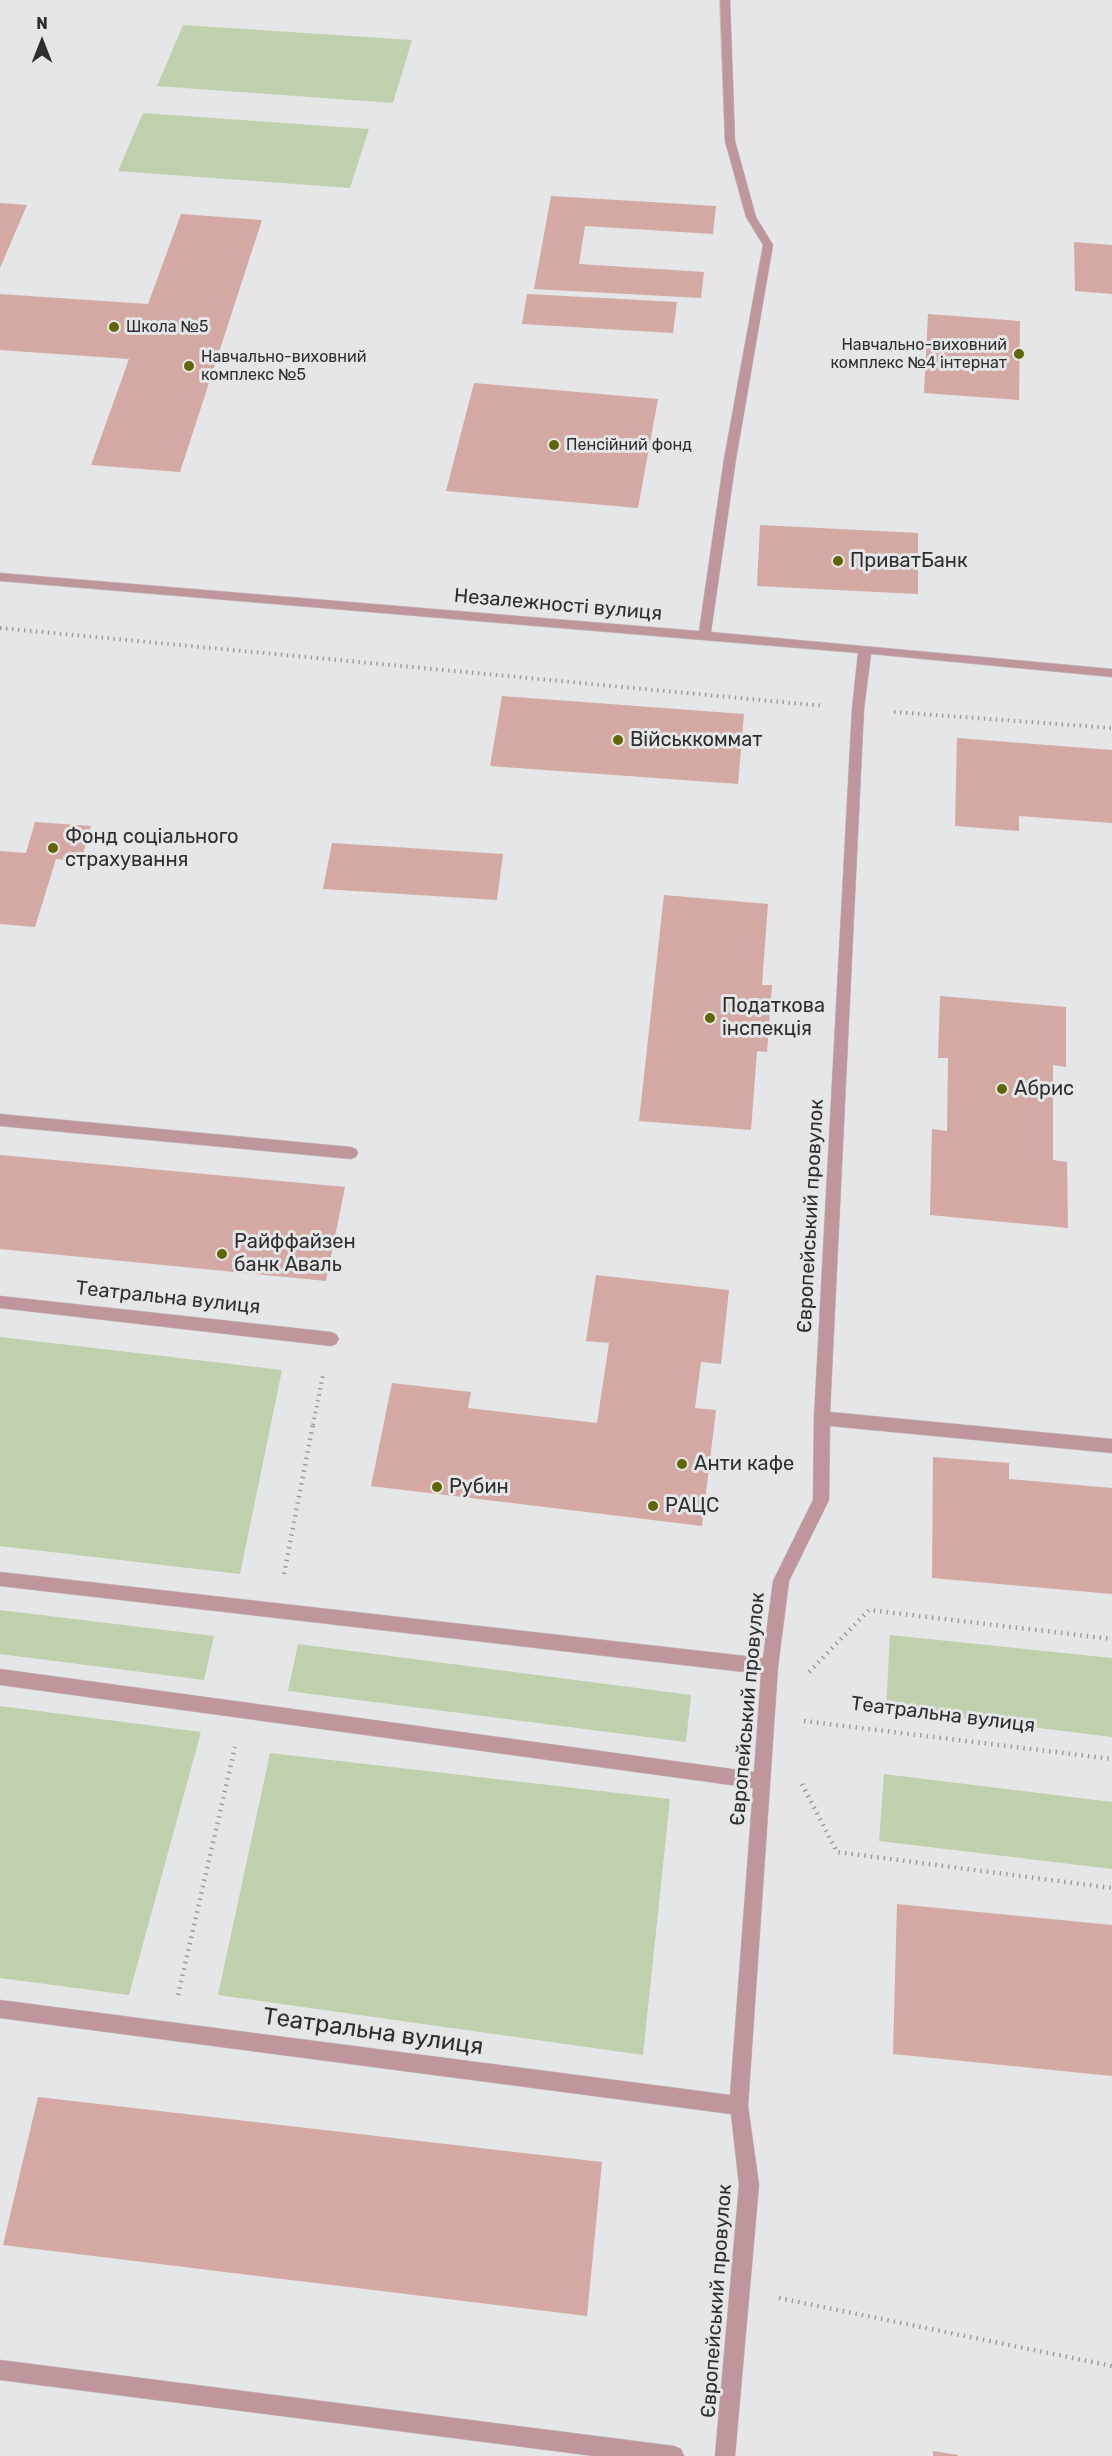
<!DOCTYPE html>
<html>
<head>
<meta charset="utf-8">
<style>
  body { margin:0 }
  #map { position:relative; width:1112px; height:2456px; overflow:hidden; background:#e4e6e7; font-family:Rubik,sans-serif }
  canvas { display:block }
  .north { position:absolute; left:12px; top:12px; width:60px; height:60px; -webkit-text-stroke:4px #e4e6e7; paint-order:stroke; rotate:0deg; font-size:16px; font-weight:700; line-height:24px; text-align:center; color:#2e2e2f }
  .north::after { content:''; display:block; margin:auto; width:21px; height:27px; background:#2e2e2f; clip-path:polygon(50% 0,100% 100%,50% 72%,0 100%) }
</style>
</head>
<body>
<div id="map">
<canvas width="1112" height="2456"></canvas>
<div class="north">N</div>
</div>
<script>
const ctx = document.querySelector('canvas').getContext('2d');
ctx.lineJoin = 'round';
function paint(path, color) {
  ctx.fillStyle = color;
  ctx.fill(path, 'evenodd');
}
function trace(path, color, width, dash) {
  ctx.strokeStyle = color;
  ctx.lineWidth = width;
  ctx.lineCap = dash ? 'butt' : 'round';
  ctx.setLineDash(dash || []);
  ctx.stroke(path);
}
function label(font, color, halo, rows, align = 'center') {
  ctx.font = font + ' Rubik,sans-serif';
  ctx.lineWidth = 6;
  ctx.setLineDash([]);
  ctx.textBaseline = 'middle';
  ctx.strokeStyle = halo;
  ctx.fillStyle = color;
  for (const [text, x, y, turn = 0] of rows) {
    ctx.save();
    ctx.translate(x, y);
    ctx.rotate((+turn || 0) * Math.PI / 180);
    ctx.textAlign = isNaN(turn) ? turn : align;
    if (halo) ctx.strokeText(text, 0, 0);
    ctx.fillText(text, 0, 0);
    ctx.restore();
  }
}
paint(new Path2D(`
  M183,25L412,40L393,103L157,86Z
  M143,113L369,129L350,188L118,171Z
  M0,1337L282,1370L240,1574L0,1546Z
  M0,1610L214,1636L204,1680L0,1654Z
  M890,1635L1112,1658V1737L886,1709Z
  M298,1644L691,1695L686,1742L288,1691Z
  M0,1706L201,1732L129,1995L0,1978Z
  M270,1753L670,1799L643,2055L218,1995Z
  M884,1774L1112,1802V1869L879,1841Z`), '#c0d0ac');
paint(new Path2D(`
  M551,196L716,206L713,234L585,226L579,264L704,272L701,298L534,289Z
  M0,203L27,205L0,268Z
  M181,214L262,220L180,472L91,465L129,359L0,350V294L148,304Z
  M1074,242L1112,245V294L1075,291Z
  M527,294L677,302L673,333L522,324Z
  M928,314L1020,321L1019,400L924,393Z
  M474,383L658,399L638,508L446,491Z
  M760,525L918,533V594L757,586Z
  M502,696L744,714L738,784L490,766Z
  M957,738L1112,750V823L1019,816V831L955,826Z
  M35,822L91,826L81,861L56,859L35,927L0,924V851L26,853Z
  M332,843L503,854L497,900L323,889Z
  M664,895L768,904L762,985H772L767,1052L757,1051L751,1130L639,1121Z
  M940,996L1066,1007V1067L1053,1065V1160L1067,1162L1068,1228L930,1215L932,1129L947,1131L948,1058H938Z
  M0,1155L345,1187L326,1281L0,1249Z
  M596,1275L729,1290L721,1364L701,1362L695,1408L716,1410L702,1526L371,1486L392,1383L471,1392L468,1408L597,1423L609,1343L586,1341Z
  M933,1457L1009,1463V1479L1112,1488V1594L932,1578Z
  M897,1904L1112,1925V2076L893,2054Z
  M38,2097L602,2162L587,2316L3,2245Z
  M933,2451L958,2455V2456H933Z`), '#d4a8a3');
const minor = new Path2D(`
  M720,0H730L735,141L756,217L773,245L736,459L711,632L1112,669V677L871,654L864,709L830,1412L1112,1439V1453L830,1426L829,1500L789,1581L778,1667L748,2106L759,2185L735,2456H715L739,2185L731,2114L0,2018V2000L730,2095L753,1788L0,1685V1669L754,1772L761,1674L0,1586V1572L763,1658L773,1581L813,1500L814,1418L852,709L858,653L0,581V573L699,631L724,459L763,245L746,217L725,141Z
  M0,1114L351,1147L356,1149L358,1153L356,1157L351,1159L0,1126Z
  M0,1296L331,1332L336,1334L339,1339L336,1344L331,1346L0,1308Z
  M0,2360L674,2446L681,2449L684,2456H594L0,2380Z`);
trace(minor, '#c0c1c2', 1);
trace(new Path2D(`
  M0,628L824,706
  M894,712L1112,728
  M313,1425L323,1375`), '#9c9d9e', 4, [1.5, 4.5]);
trace(new Path2D(`
  M284,1574L313,1424
  M809,1672L869,1610L1112,1639
  M804,1721L1112,1759
  M802,1784L837,1852L1112,1888
  M178,1995L235,1747
  M779,2298L1112,2366`), '#9c9d9e', 4.5, [1.5, 5]);
paint(minor, '#c0969d');
for (const [x, y, r, color] of [
  [114,327,6,"#606605"],
  [1019,354,6,"#606605"],
  [189,366,6,"#606605"],
  [554,445,6,"#606605"],
  [838,561,6,"#606605"],
  [618,740,6,"#606605"],
  [53,848,6,"#606605"],
  [710,1018,6,"#606605"],
  [1002,1089,6,"#606605"],
  [222,1254,6,"#606605"],
  [682,1464,6,"#606605"],
  [437,1487,6,"#606605"],
  [653,1506,6,"#606605"]
]) {
  const dot = new Path2D();
  dot.arc(x, y, r, 0, 2 * Math.PI);
  ctx.fillStyle = color;
  ctx.fill(dot);
  trace(dot, '#e4e6e7', 2);
}
label('16px', '#2e2e2f', '#e4e6e7', [
  ["Школа №5",126,327],
  ["Навчально-виховний",1007,345,"right"],
  ["комплекс №4 інтернат",1007,363,"right"],
  ["Навчально-виховний",201,357],
  ["комплекс №5",201,375],
  ["Пенсійний фонд",566,445]
], 'left');
label('20px', '#2e2e2f', '#e4e6e7', [
  ["ПриватБанк",850,561],
  ["Військкоммат",630,740],
  ["Фонд соціального",65,837],
  ["страхування",65,860],
  ["Податкова",722,1006],
  ["інспекція",722,1029],
  ["Абрис",1014,1089],
  ["Райффайзен",234,1242],
  ["банк Аваль",234,1265],
  ["Анти кафе",694,1464],
  ["Рубин",449,1487],
  ["РАЦС",665,1506]
], 'left');
label('20px', '#2e2e2f', '#e4e6e7', [
  ["Незалежності вулиця",558,605,5],
  ["Європейський провулок",811,1216,-87],
  ["Театральна вулиця",168,1298,6],
  ["Європейський провулок",748,1709,-85],
  ["Театральна вулиця",943,1715,7],
  ["Європейський провулок",717,2301,-86]
]);
label('24px', '#2e2e2f', '#e4e6e7', [
  ["Театральна вулиця",373,2032,8]
]);
</script>
</body>
</html>
